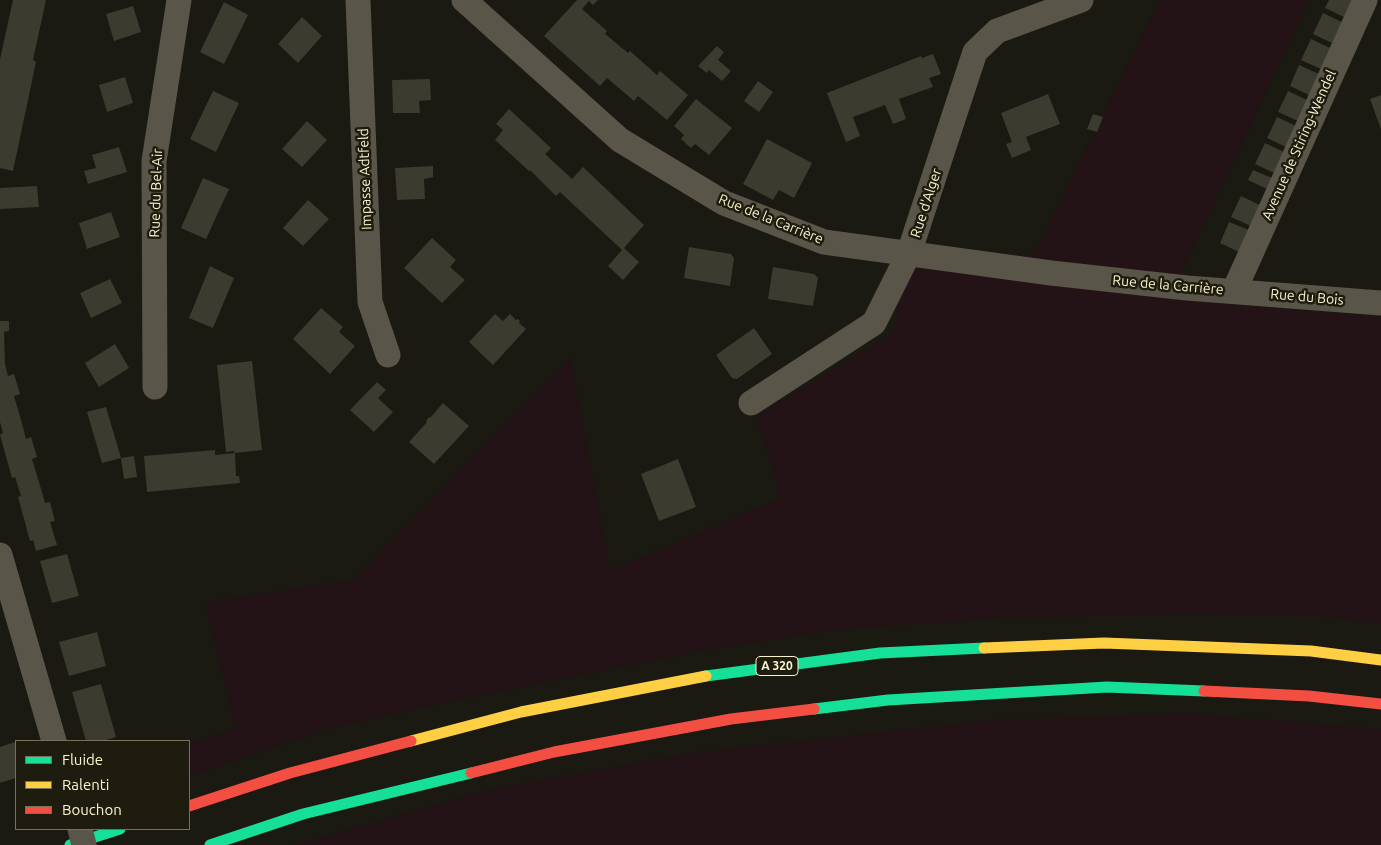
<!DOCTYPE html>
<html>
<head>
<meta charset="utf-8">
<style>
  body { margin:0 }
  #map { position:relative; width:1381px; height:845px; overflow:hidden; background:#1a1912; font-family:Ubuntu,sans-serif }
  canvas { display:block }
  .legend { position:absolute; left:15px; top:740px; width:175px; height:90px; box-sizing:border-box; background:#1d1c0e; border:1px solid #75725b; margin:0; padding:6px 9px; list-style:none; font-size:15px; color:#faf4cf }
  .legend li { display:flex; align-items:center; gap:10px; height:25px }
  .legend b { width:25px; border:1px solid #75725b }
</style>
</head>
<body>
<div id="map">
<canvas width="1381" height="845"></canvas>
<ul class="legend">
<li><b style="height:6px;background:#16e098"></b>Fluide</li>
<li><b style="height:6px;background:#ffcf43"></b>Ralenti</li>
<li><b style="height:6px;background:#f24e42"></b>Bouchon</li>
</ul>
</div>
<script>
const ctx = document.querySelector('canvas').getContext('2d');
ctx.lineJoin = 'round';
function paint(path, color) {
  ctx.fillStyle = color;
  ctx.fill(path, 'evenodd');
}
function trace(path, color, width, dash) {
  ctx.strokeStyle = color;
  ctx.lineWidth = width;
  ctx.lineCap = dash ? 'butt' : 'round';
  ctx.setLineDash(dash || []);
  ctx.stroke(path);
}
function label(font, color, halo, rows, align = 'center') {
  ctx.font = font + ' Ubuntu,sans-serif';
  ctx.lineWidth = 5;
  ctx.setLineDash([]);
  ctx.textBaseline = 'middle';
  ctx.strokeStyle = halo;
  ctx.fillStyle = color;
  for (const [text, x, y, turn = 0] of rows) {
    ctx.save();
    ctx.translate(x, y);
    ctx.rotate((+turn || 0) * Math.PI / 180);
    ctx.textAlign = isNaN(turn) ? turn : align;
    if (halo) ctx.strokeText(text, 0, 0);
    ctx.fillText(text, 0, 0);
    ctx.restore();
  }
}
paint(new Path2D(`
  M1160,0H1309L1169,298L1381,318V624L1313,615L1173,614L999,618L842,629L703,650L451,701L326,729L189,776V743L236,729L205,602L354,580L570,357L610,571L781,498L757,416L892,334L907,272L1034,254Z
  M1190,714L1360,727L1381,730V845H295L491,789L692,753L995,720Z`), '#241316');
paint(new Path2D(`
  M13,0H46L33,60L36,62L13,171L0,168V59Z
  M577,0H598L593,5L589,1L582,9L607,31L605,34L628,53L630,51L657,75L660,71L688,95L667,120L638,96L634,101L607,78L600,86L544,36Z
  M1329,0H1352L1344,17L1325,8Z
  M224,2L248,15L224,64L200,52Z
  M133,6L141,32L114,41L106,14Z
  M1323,13L1342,22L1332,43L1313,34Z
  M302,17L322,36L298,63L278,44Z
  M1311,39L1330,48L1321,69L1301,60Z
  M717,46L724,52L718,60L731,71L722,81L709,70L707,73L698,66Z
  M933,54L941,74L929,78L933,87L899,99L906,119L893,124L885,105L853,117L860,136L846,142L827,93L921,56L922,58Z
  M1299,65L1319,74L1309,95L1290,86Z
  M125,77L133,103L107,112L99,85Z
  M430,79L431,100L419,101L420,113H393L392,80Z
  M758,81L773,92L759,112L744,101Z
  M213,91L239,103L216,152L190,139Z
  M1288,91L1307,100L1298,121L1278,112Z
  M1048,94L1060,124L1026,137L1031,150L1012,158L1006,144L1012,142L1001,113Z
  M1381,95V129L1370,99Z
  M696,99L732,128L709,155L695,144L691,148L681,139L684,135L674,126Z
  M509,109L551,148L545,154L572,179L583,167L644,225L624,248L639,262L623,280L608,266L622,250L560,192L556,196L530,170L529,171L495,140L503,130L496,124Z
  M1093,114L1103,117L1097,132L1087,129Z
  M1277,117L1296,126L1286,147L1267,138Z
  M307,121L327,140L302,167L282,149Z
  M767,139L812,163L794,198L779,190L773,200L743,184Z
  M1265,143L1284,152L1274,173L1255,164Z
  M119,147L127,172L88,184L84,171L96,168L92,155Z
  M433,166V177L424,179L425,199L397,200L395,168Z
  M1253,170L1272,178L1267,189L1248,180Z
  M203,178L229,189L206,239L181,228Z
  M37,186L39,207L0,209V188Z
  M1241,196L1260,205L1251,226L1231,217Z
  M308,200L329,219L303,246L283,228Z
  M111,212L120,237L87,249L79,223Z
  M1229,222L1249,230L1239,252L1220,243Z
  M432,238L456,260L450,267L465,280L442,303L404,268Z
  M689,247L731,254L734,258L730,286L684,278Z
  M210,266L234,278L213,328L189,318Z
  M773,267L814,274L818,278L813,306L768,299Z
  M110,279L122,303L91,318L80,293Z
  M321,308L343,327L339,332L355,346L330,374L293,339Z
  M495,314L503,321L510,314L516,320L518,319L520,321L519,323L526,329L493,365L469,342Z
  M0,321H9V331L4,332L5,364L8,376L14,374L20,394L14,396L23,427L26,439L31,437L37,457L32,459L39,482L45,503L50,502L55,521L50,522L57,545L36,551L33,540L30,541L18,497L21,496L15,477L12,478L0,435L3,433L0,422Z
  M754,328L772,354L737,379L732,378L716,355Z
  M115,344L129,368L99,387L85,363Z
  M252,361L262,450L235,453L234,451L226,452L217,365Z
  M377,382L386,390L378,398L393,412L374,432L350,410Z
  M443,403L469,426L434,464L409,442L427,422L426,421L429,417L430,418Z
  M106,407L121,458L102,463L87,412Z
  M215,450V455L235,453L236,476H239L240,483L147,492L144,456Z
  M134,456L137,477L124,479L121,458Z
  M678,459L696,507L659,521L641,474Z
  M67,554L79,596L52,603L40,561Z
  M97,632L106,666L69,676L59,642Z
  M101,684L116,737L103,741H86L72,692Z
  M15,742L16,778L0,783V747Z`), '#3c3b2f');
trace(new Path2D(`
  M358,0L370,302L388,355
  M464,0L620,140L724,203L824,242L1051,273L1187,288L1381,303
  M1234,291L1365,0
  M155,387L154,161L179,0
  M751,403L874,323L909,253L975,52L997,31L1081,0
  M0,555L54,741`), '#595548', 25);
trace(new Path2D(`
  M706,676L880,653L984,648
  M814,709L888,700L1107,687L1204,691
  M70,845L120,829
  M210,845L303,814L471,773`), '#16e098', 11);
trace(new Path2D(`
  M984,648L1104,643L1311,651L1381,660
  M411,741L521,712L706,676`), '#ffcf43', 11);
trace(new Path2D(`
  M1204,691L1309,696L1381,704
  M471,773L554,752L731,719L814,709
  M189,806L290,773L411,741`), '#f24e42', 11);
trace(new Path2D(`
  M80,829L84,845`), '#595548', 25);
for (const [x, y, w] of [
  [777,666,42]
]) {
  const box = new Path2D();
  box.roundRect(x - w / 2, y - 9.5, w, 19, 4);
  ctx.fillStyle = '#1d1c0e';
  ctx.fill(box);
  trace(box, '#faf4cf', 1);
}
label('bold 12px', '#faf4cf', null, [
  ["A 320",777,666]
]);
label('14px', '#faf4cf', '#1d1c0e', [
  ["Avenue de Stiring-Wendel",1299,145,-66],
  ["Impasse Adtfeld",365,179,-92],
  ["Rue du Bel-Air",156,193,-88],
  ["Rue d'Alger",926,203,-72],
  ["Rue de la Carrière",771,219,22],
  ["Rue de la Carrière",1168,285,5],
  ["Rue du Bois",1307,297,5]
]);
</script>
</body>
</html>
